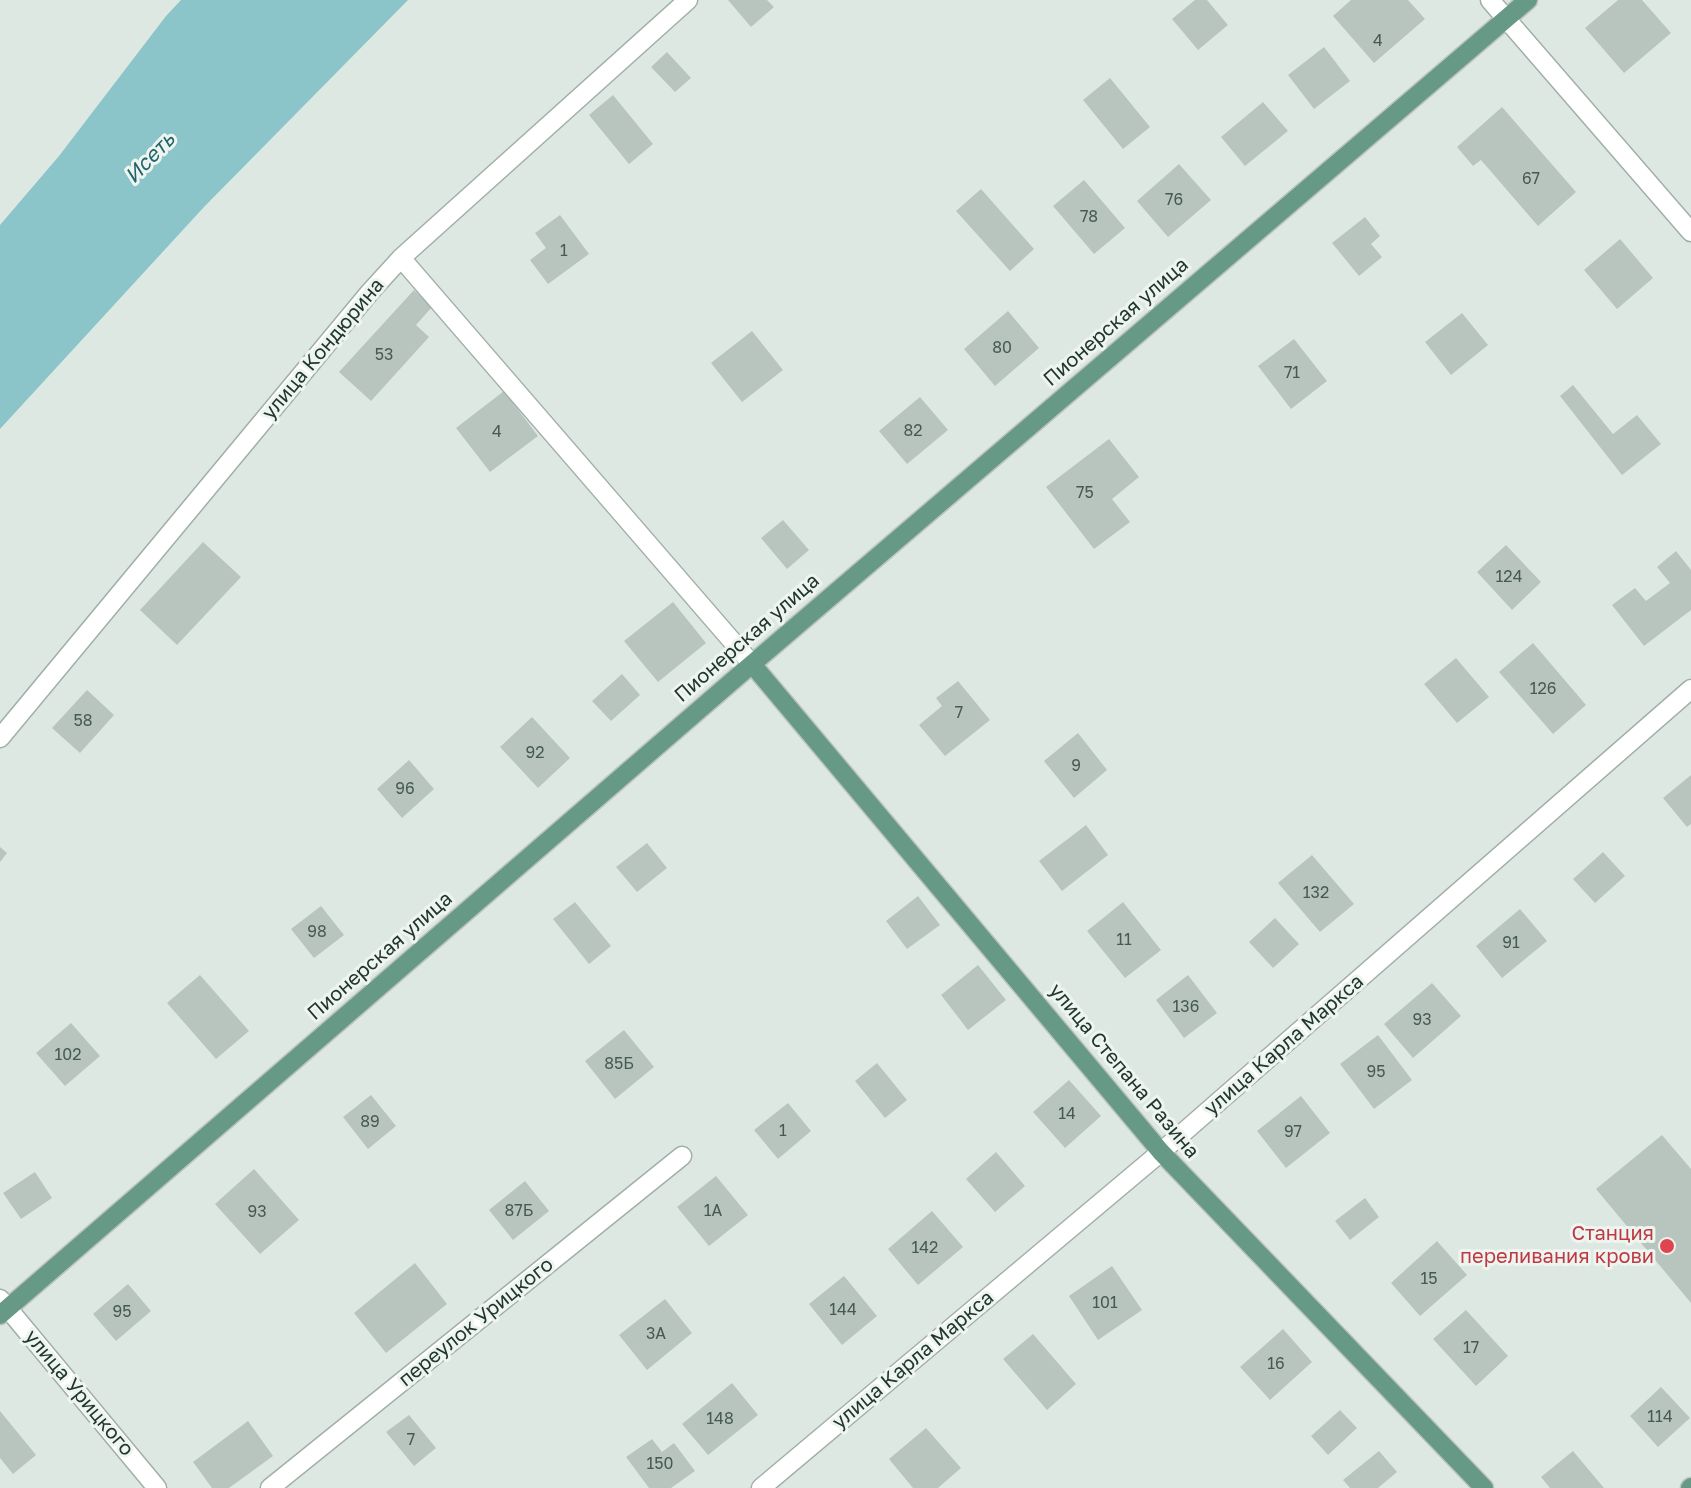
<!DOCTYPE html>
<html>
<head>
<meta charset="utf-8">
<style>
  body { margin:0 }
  canvas { display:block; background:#dee8e3 }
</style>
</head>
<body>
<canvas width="1691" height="1488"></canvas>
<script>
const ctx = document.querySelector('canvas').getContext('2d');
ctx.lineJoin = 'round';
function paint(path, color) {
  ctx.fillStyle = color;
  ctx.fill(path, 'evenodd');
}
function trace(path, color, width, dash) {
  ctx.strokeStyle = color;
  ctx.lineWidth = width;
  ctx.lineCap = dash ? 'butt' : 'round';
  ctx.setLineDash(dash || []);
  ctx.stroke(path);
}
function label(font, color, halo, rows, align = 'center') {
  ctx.font = font + ' "Golos Text",sans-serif';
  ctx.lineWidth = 6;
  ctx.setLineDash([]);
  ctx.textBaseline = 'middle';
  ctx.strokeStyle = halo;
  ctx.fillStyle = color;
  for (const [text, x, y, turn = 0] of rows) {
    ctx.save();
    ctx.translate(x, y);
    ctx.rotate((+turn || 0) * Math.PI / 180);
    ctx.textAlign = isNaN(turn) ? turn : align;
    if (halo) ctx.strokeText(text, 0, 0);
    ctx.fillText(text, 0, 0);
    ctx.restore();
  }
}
paint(new Path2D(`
  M181,0H408L204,207L0,429V225L59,156L166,16Z`), '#8bc5c9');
paint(new Path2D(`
  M728,0H767L774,7L751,27Z
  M1195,0H1207L1228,25L1198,50L1172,19Z
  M1351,0H1408L1425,19L1374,63L1333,16Z
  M1618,0H1642L1671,33L1624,73L1585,28Z
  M1324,47L1350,81L1314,109L1288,75Z
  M667,52L691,78L675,92L651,67Z
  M1110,78L1150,127L1123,149L1083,100Z
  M613,95L653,144L629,164L589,115Z
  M1263,102L1288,131L1245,166L1221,137Z
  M1502,107L1576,192L1538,226L1481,160L1473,166L1457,147Z
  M1179,164L1211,200L1168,237L1137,201Z
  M1084,180L1125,228L1094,254L1053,206Z
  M981,189L1034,249L1010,271L956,211Z
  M560,215L589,254L548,284L530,260L546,248L535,233Z
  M1365,217L1380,236L1371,244L1382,257L1359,276L1332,243Z
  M1620,239L1653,278L1617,309L1584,270Z
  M414,290L432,307L416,325L429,337L371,401L339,372Z
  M1008,311L1039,348L995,386L964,349Z
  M1462,313L1488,345L1451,375L1425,342Z
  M752,331L783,370L742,402L711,363Z
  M1294,339L1327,381L1291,409L1258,366Z
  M1573,385L1613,434L1637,415L1661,444L1622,475L1560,396Z
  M504,391L538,436L490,472L456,428Z
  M920,397L948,430L907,464L879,431Z
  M1109,439L1139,477L1112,499L1130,522L1094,549L1046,487Z
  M783,520L809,550L787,569L761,538Z
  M203,542L241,577L177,645L140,610Z
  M1506,545L1541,582L1512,610L1477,572Z
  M1676,551L1691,570V610L1644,646L1612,605L1635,588L1646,601L1670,583L1657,567Z
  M673,602L706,643L658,682L624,641Z
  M1533,643L1586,705L1553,734L1499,672Z
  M1456,658L1489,697L1457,723L1424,684Z
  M622,674L640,695L611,721L592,701Z
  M958,681L990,720L945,756L919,725L942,706L936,698Z
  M87,690L114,715L80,753L52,728Z
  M532,717L570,758L538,788L500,747Z
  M1078,733L1107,770L1074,798L1044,761Z
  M409,760L434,789L402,818L377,789Z
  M1691,775V824L1687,827L1663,798Z
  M1086,825L1108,855L1062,891L1039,861Z
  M647,843L667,868L637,892L616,867Z
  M0,847L7,853L0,862Z
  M1603,852L1625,876L1595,903L1573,879Z
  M1312,855L1354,904L1320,932L1278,883Z
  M918,896L940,925L907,949L886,921Z
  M575,902L611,946L589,964L553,919Z
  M1123,902L1161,950L1125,978L1087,931Z
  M321,906L344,935L314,958L291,929Z
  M1520,909L1547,941L1502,978L1476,946Z
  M1275,918L1299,944L1273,968L1249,942Z
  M978,965L1006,1000L968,1030L941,995Z
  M200,975L249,1031L216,1059L167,1003Z
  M1188,975L1217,1013L1184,1038L1156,1000Z
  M1432,983L1461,1016L1413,1058L1384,1024Z
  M71,1023L100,1056L65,1086L36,1053Z
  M624,1030L654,1067L615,1099L585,1061Z
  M1378,1035L1412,1080L1374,1109L1340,1064Z
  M877,1063L907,1100L885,1118L855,1081Z
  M1069,1080L1101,1116L1065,1148L1033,1112Z
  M371,1095L396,1126L368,1149L343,1117Z
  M1301,1096L1330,1133L1286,1168L1257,1131Z
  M788,1103L811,1131L778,1159L754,1130Z
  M1662,1135L1691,1169V1303L1596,1189Z
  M996,1152L1025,1186L995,1212L966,1179Z
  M254,1169L299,1220L260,1254L215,1204Z
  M35,1172L52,1198L21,1219L3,1193Z
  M716,1176L748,1215L709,1246L677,1207Z
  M525,1181L549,1211L513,1240L489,1210Z
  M1365,1198L1379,1217L1350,1240L1335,1221Z
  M932,1211L963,1247L918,1285L888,1249Z
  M1437,1241L1467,1275L1420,1316L1391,1283Z
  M415,1263L447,1304L386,1353L354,1313Z
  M1112,1266L1142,1310L1098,1340L1069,1296Z
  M844,1276L877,1316L842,1345L809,1304Z
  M128,1284L151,1311L116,1341L93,1314Z
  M665,1299L692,1333L647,1370L619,1335Z
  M1466,1310L1508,1356L1476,1386L1433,1339Z
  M1283,1329L1312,1362L1270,1400L1240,1367Z
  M1033,1334L1076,1384L1047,1410L1003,1359Z
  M732,1383L758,1415L708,1455L682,1424Z
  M1661,1387L1690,1418L1658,1447L1630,1416Z
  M1340,1410L1357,1428L1328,1455L1311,1436Z
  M0,1411L36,1455L13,1474L0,1458Z
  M409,1415L436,1448L414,1466L386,1432Z
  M248,1421L273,1456L229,1488H212L193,1462Z
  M926,1428L961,1468L938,1488H913L889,1459Z
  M652,1439L662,1452L674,1443L695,1471L671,1488H649L626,1457Z
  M1379,1451L1397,1472L1378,1488H1350L1343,1480Z
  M1573,1451L1604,1488H1550L1541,1477Z`), '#b7c5be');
const minor = new Path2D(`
  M1490,0L1691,232
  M401,258L752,664
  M0,738L370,292L401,258L688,0
  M0,1299L157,1488
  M270,1488L682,1156
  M761,1488L1161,1152L1691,689`);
const major = new Path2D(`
  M752,664L1161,1152L1484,1488
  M0,1315L752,664L1528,0
  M1690,1488L1691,1487`);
trace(minor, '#a2afa9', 21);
trace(major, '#bcc3c0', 21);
trace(minor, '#fff', 18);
trace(major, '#679987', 18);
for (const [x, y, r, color] of [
  [1667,1246,8,"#e0444e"]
]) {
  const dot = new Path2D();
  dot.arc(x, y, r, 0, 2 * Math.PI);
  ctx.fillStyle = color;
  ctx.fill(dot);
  trace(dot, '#eef5f1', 2);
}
label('16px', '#465a52', null, [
  ["4",1378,41],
  ["67",1531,179],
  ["76",1174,200],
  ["78",1089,217],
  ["1",564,251],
  ["80",1002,348],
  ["53",384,355],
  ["71",1292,373],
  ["82",913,431],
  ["4",497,432],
  ["75",1085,493],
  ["124",1509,577],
  ["126",1543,689],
  ["7",959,713],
  ["58",83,721],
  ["92",535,753],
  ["9",1076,766],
  ["96",405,789],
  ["132",1316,893],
  ["98",317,932],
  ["11",1124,940],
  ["91",1511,943],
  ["136",1186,1007],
  ["93",1422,1020],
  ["102",68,1055],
  ["85Б",619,1064],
  ["95",1376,1072],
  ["14",1067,1114],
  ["89",370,1122],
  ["1",783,1131],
  ["97",1293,1132],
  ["87Б",519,1211],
  ["1А",713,1211],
  ["93",257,1212],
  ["142",925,1248],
  ["15",1429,1279],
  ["101",1105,1303],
  ["144",843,1310],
  ["95",122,1312],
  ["3А",656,1334],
  ["17",1471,1348],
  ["16",1276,1364],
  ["114",1660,1417],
  ["148",720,1419],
  ["7",411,1440],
  ["150",660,1464]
]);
label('20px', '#21362e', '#eef5f1', [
  ["Пионерская улица",1116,322,-41],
  ["улица Кондюрина",323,349,-50],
  ["Пионерская улица",747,638,-41],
  ["Пионерская улица",380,956,-41],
  ["улица Карла Маркса",1284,1045,-41],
  ["улица Степана Разина",1124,1071,50],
  ["переулок Урицкого",476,1322,-39],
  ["улица Карла Маркса",913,1360,-40],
  ["улица Урицкого",79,1393,50]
]);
label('20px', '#be3a42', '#eef5f1', [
  ["Станция",1654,1234],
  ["переливания крови",1654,1257]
], 'right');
label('italic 21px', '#22666b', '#eef5f1', [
  ["Исеть",150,158,-46]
]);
</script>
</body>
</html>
